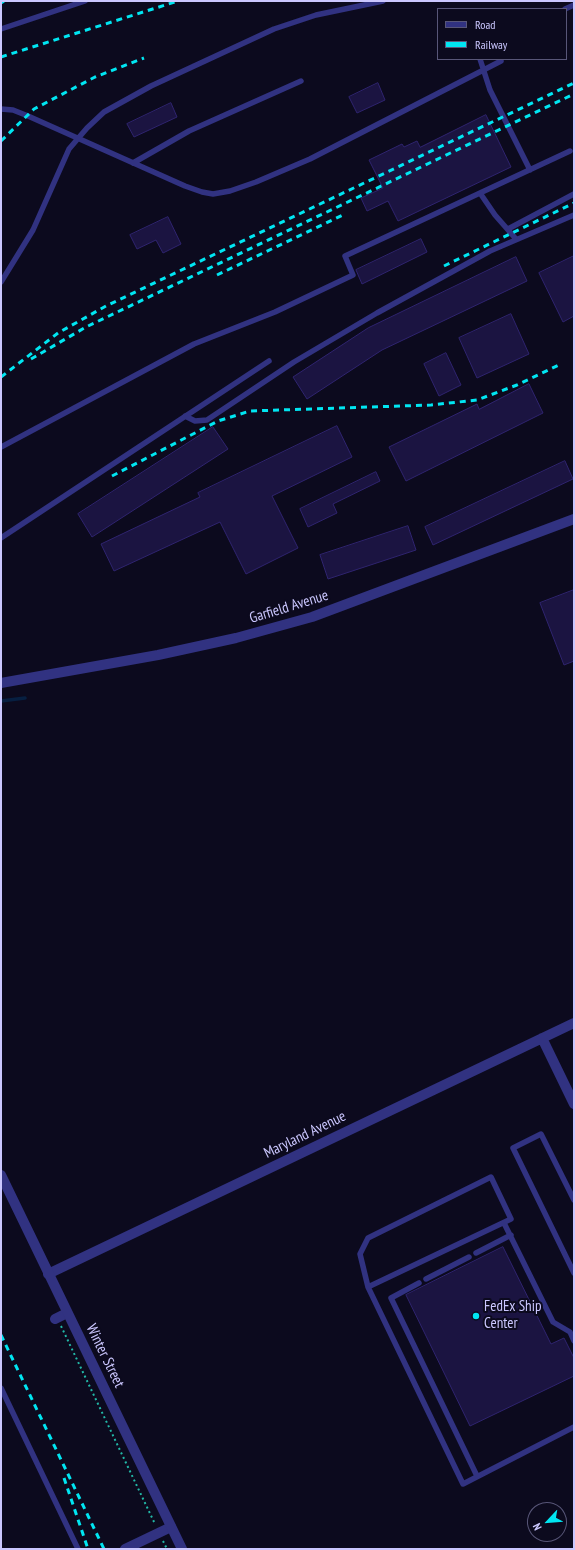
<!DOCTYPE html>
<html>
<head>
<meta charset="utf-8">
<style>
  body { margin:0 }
  #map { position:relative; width:575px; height:1550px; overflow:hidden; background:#0c0a1e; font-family:"PT Sans Narrow",sans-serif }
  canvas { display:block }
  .frame { position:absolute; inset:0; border:2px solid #cbc7ff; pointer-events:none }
  .legend { position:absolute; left:437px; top:8px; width:130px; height:52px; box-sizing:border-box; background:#0c0a1e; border:1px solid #585678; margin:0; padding:5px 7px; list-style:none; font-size:12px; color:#cbc7ff }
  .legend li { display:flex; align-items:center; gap:8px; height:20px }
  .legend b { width:20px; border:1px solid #585678 }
  .north { position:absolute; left:527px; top:1502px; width:40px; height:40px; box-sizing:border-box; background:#0c0a1e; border:1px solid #585678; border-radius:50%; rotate:244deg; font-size:11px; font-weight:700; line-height:16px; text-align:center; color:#cbc7ff }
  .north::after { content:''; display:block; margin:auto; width:14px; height:18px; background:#00e6f2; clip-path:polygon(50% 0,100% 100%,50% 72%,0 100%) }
</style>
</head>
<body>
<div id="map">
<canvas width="575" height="1550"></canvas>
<div class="frame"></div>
<ul class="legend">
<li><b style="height:5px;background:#313281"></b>Road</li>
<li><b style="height:5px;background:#00e6f2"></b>Railway</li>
</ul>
<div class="north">N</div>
</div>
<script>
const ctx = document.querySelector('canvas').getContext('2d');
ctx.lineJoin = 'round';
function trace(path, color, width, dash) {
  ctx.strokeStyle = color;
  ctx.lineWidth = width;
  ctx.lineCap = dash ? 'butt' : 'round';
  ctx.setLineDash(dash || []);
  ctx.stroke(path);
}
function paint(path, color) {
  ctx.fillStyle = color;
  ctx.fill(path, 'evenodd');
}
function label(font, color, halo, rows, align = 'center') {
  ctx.font = font + ' "PT Sans Narrow",sans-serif';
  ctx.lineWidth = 4;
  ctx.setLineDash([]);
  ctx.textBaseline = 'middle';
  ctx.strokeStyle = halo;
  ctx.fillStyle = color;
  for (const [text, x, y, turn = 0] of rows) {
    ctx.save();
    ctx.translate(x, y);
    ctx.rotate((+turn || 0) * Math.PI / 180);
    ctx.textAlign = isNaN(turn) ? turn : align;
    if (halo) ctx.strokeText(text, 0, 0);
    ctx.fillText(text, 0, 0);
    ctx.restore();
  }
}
trace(new Path2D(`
  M1,701L25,698`), '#071f41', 3.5);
const building = new Path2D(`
  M378,83L385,100L357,113L349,97Z
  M171,103L177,117L134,137L127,124Z
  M486,115L511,167L398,221L388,201L367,211L361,198L383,188L369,160L402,144L404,147L417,141L420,147Z
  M168,217L181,244L163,253L156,240L137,249L130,235Z
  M421,239L427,252L362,284L356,270Z
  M574,256V316L563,322L539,273Z
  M516,257L527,281L382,350L307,399L293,377L368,328Z
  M511,314L529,354L477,378L459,338Z
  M446,353L461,385L439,396L424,364Z
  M529,384L543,413L406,481L389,447L477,404L479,409Z
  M337,426L352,457L272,496L298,548L246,574L220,522L114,571L101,544L200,497L198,493Z
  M213,427L228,449L92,537L78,514Z
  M565,461L573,479L433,545L425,527Z
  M376,472L380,481L333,504L337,513L308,527L300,509Z
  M408,526L416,550L328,579L320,555Z
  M574,590V661L564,665L540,603Z
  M503,1247L551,1344L564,1338L574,1358V1376L470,1426L406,1295Z`);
paint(building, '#1b1441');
trace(building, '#2f246f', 1);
trace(new Path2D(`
  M61,1326L155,1524
  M163,1541L167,1549`), '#22b8a7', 2, [2, 3]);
trace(new Path2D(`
  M565,9L574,5
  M1,29L85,1
  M480,59L490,90L530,170
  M1,109L13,110L28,116L185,186L202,192L213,194L230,191L256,182L310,159L501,61
  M133,163L189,131L301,81
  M480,193L495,215L516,239
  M508,229L574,194
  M1,282L33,230L69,149L87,128L104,112L151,86L274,29L316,15L383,1
  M185,416L195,421L207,420L294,362L377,313L490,251L574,215
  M1,447L194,344L275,312L353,275L345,256L570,151
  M1,538L269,361
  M574,1200L541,1134L513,1148L574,1273
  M504,1223L553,1322L570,1332L574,1341
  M476,1253L511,1235
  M426,1279L469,1257
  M419,1283L391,1298L477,1476
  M368,1287L360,1254L368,1238L491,1177L511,1219L368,1287L463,1484L574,1427
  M1,1388L78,1549`), '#313281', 5.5);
trace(new Path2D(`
  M1,683L158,655L236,638L312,617L574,519
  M542,1038L574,1104
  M48,1274L574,1023
  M55,1319L67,1313
  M125,1549L171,1527`), '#313281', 10);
trace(new Path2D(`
  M1,1175L182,1549`), '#313281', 10);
trace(new Path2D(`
  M1,3L4,1
  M1,57L178,1
  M1,141L34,109L95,77L144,58
  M444,266L574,203
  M217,275L345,214
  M31,359L86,327L574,94
  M1,377L58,333L106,306L574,83
  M112,476L218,421L250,411L431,405L477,400L517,385L561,364
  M1,1335L104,1549
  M64,1478L88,1549`), '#00e6f2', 3, [6, 5]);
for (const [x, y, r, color] of [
  [476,1316,4,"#00e6f2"]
]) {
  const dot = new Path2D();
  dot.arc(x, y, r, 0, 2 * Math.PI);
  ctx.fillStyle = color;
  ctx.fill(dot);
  trace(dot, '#0c0a1e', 1.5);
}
label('15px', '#cbc7ff', '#0c0a1e', [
  ["Garfield Avenue",289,607,-17],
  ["Maryland Avenue",305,1135,-26],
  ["Winter Street",105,1356,64]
]);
label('15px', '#cbc7ff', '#0c0a1e', [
  ["FedEx Ship",484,1307],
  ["Center",484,1324]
], 'left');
</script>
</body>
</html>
